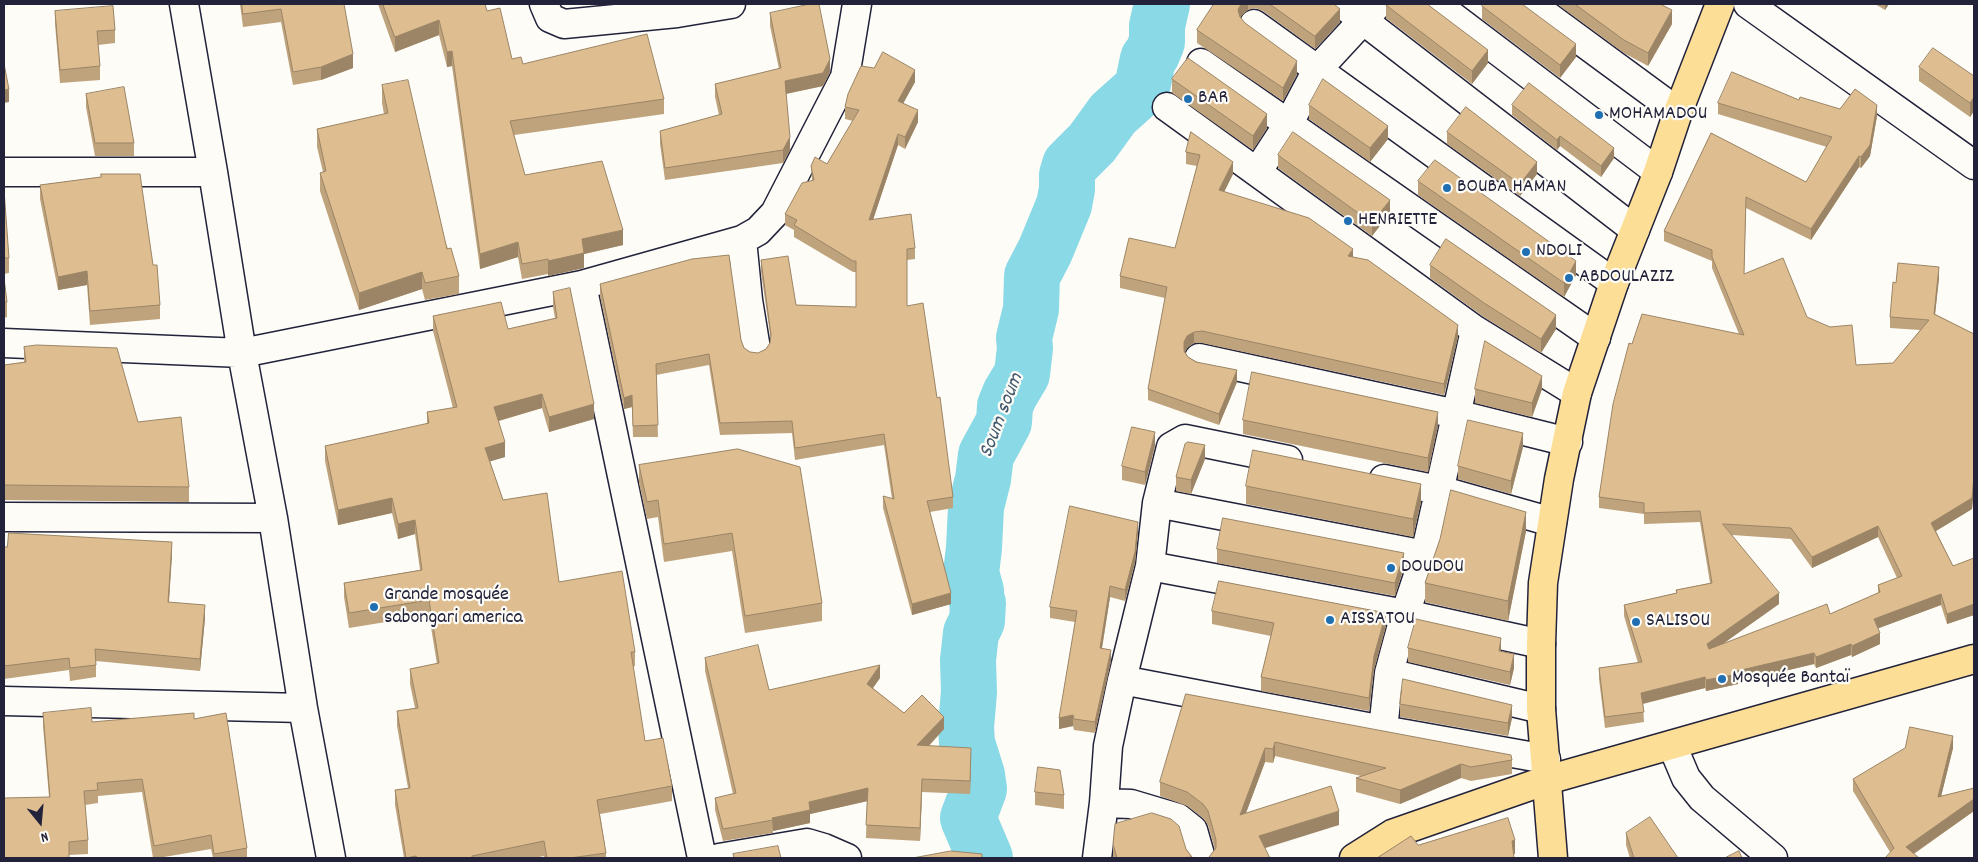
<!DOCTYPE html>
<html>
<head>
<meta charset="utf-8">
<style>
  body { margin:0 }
  #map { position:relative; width:1978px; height:862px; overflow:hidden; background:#fdfcf7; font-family:Dekko,sans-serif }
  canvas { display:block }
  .frame { position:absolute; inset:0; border:5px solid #22223b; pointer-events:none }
  .north { position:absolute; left:15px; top:797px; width:50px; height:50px; -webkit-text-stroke:4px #fdfcf7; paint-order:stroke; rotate:163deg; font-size:14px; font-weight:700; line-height:20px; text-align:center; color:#22223b }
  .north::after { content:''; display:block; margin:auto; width:18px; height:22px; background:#22223b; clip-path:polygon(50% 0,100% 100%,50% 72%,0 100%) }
</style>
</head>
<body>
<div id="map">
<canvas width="1978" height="862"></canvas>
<div class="frame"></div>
<div class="north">N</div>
</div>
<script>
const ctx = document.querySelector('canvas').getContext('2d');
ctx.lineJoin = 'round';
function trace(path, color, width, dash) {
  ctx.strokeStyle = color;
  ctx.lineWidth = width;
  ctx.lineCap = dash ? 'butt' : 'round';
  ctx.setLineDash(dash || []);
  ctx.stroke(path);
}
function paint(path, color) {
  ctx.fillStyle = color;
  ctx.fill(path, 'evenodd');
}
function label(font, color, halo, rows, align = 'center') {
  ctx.font = font + ' Dekko,sans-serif';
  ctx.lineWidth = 4.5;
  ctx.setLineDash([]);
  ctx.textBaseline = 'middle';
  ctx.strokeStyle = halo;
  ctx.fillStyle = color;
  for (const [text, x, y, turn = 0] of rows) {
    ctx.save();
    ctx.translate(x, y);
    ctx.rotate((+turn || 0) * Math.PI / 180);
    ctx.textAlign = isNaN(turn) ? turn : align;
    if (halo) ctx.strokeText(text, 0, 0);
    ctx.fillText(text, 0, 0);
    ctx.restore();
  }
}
trace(new Path2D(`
  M985,858L968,818L979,789L977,775L967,743L966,727L969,692L968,660L971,633L977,621L978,603L975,595L976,591L971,573L974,548L976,507L983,479L986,455L1004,422L1005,406L1010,394L1022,374L1025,348L1024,338L1031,309L1032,276L1045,251L1064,205L1067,189V175L1070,165L1092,143L1113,114L1142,88L1148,59L1152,54L1157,42V26L1162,4`), '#89d9e6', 56);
const minor = new Path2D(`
  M184,4L213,172L242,353L273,518L303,708L331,858
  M544,4L550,18L564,24L677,13L731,4
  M1342,4L1635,230
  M1436,4L1658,172
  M1531,4L1678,112
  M1748,4L1974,165
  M1254,24L1614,283
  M1201,63L1596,338
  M1167,107L1475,330L1577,393
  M4,172H213
  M1257,172L1289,123L1317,70L1378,4
  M582,285L702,858
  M4,343L242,353L582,285L742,240
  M756,349L748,300L742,240L758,231L775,213L845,77L857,4
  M1199,358L1456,414L1568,442
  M1384,479L1439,490L1552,522
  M1157,503L1425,555
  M4,517L273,518
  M1150,566L1405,614L1541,644
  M1389,673L1541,709
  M1122,680L1383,730L1546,759
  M4,701L303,708
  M1383,730L1389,673L1405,614L1425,555L1475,330
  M1672,745L1686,778L1702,798L1773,858
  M719,858L807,843L824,848L847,858
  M1097,858L1104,803
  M1201,858L1193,830L1178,818L1131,804L1104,803L1108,746L1122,680L1150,566L1157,503L1171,447L1185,439L1288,460`);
const major = new Path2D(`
  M1354,858L1392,834L1547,780L1974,659
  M1553,858L1541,709V644L1543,583L1559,479L1577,393L1614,283L1658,172L1678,112L1720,4`);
trace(minor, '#22223b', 31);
trace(major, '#22223b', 31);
trace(minor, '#fdfcf7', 28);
trace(major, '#fcde96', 28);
paint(new Path2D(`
  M240,4H344L353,68L321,80L293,85L281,22L243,27Z
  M378,4H485L487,11L512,59L523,64L664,99V114L514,135L525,175L623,245L584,254V268L548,276V274L522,279L518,257L480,269L452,66L447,67L439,35L395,52Z
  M1214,4H1334L1340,22L1315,49L1263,11L1255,8L1248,10L1242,15L1240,18L1245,23L1297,74L1283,101L1197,43V30Z
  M1557,4H1660L1672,24L1648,66L1624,53Z
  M1875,4H1889L1885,10Z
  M1386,5L1488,63L1472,84L1386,18Z
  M1482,6L1576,57L1560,78L1482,19Z
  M55,11L115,30V43L98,45L100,66V80L60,83L55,24Z
  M770,13L830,72L823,86L786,94L790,150L783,163L665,180L660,144V131L719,115L715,97V84L779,69L770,26Z
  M1919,67L1974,76V111L1970,117L1919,81Z
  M1172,79L1267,128L1253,150L1172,93Z
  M915,82L903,103L918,122L905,149L898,145L873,219L915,248V259L907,260V306L937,398L953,497V508L930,512L951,604L912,615L883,508V496L892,499L884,445L795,460L792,433L720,435L709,365L656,375L658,437H633L632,407L624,409L600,296V284L741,340L744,348L750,352L758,353L766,349L770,343L771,341L761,272V260L796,305L856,307V272H853L794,237V230L785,225V214L812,180L811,166L827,164L853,121L845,119V107Z
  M382,85L459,276V294L425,300L422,289L359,310L320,191V173L323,172L317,147V129L384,114L382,103Z
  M86,94L134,143V156H95L86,107Z
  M1799,100L1840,109L1877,116L1870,156L1861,168L1859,167L1811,240L1746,208L1744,274L1807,317L1856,365L1893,363L1920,330L1890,328V317L1896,283L1939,278L1935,314L1974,334V488L1972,509L1936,531L1953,566L1974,558V615L1947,624L1941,605L1878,628L1880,644L1852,657L1851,655L1816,668L1814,664L1738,682V684L1706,691L1705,688L1643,704L1644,722L1605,728L1599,679V668L1638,663L1624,616V605L1676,593V590L1710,583L1700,522L1644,524V514L1599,508V497L1632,344L1739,334L1712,268V261L1664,241V231L1711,133L1806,182L1827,147L1718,114V103ZM1732,535L1791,539L1812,568L1878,537L1897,578L1878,585V593L1830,614L1724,643L1779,604Z
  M1309,105L1388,139L1370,162L1309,119Z
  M1512,105L1614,158L1601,177L1560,146L1557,150L1512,115Z
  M1191,132L1233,174L1224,192L1353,257L1458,337L1444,395L1202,343H1194L1187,348L1185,352L1188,357L1237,382L1219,425L1148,400V389L1165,298L1120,288V276L1175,248L1197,166L1186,164V152Z
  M1447,132L1537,174L1520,196L1447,144Z
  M1278,155L1390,213L1372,236L1278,168Z
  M101,174L153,265L160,305V319L90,325L87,285L58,290L40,199V185L101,177Z
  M1418,181L1576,275L1564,297L1418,195Z
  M4,190L9,258V273L4,274Z
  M1430,265L1556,329L1541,353L1484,317L1430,278Z
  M4,278L7,302V317L4,318Z
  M553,292L594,419L549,432L542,408L499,421L505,457L490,461L503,500L559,582L635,652V666L633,667L645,741L672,786V801L600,814L606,853V858H544V856L534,858H404L395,805V790L408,788L397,726V711L415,708L410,684V669L437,664L429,615L349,628L344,597V583L420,570L415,534L398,539L392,513L338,525L325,461V446L427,424V412L453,408L433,331V316L508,329L555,318L553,307Z
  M24,347L138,422L189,487V502L4,500V365L24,362Z
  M1475,389H1542L1532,417L1475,403Z
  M1243,420L1438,426L1428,472L1243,434Z
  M1155,446L1145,485L1122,480V466Z
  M1523,447L1511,494L1458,479V466Z
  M738,449L822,603V621L745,633L732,551L664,562L658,517L647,519L639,483V465Z
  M1205,459L1191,494L1176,491V477Z
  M1246,486L1421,502L1413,537L1246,504Z
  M1526,531L1508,621L1425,602V583Z
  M1138,533L1135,563L1125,601L1110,597L1102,649L1111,661L1095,733L1074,730L1073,726L1059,729L1075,622L1050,618V607Z
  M4,547L172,554L169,602L205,618L200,671L96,661V677L70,681L69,670L4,679Z
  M1217,549L1404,567L1395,596L1217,563Z
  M1212,611L1386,626L1374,670L1369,711L1261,691V677L1271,636L1212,624Z
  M1408,648L1514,668L1510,685L1408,662Z
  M705,658L769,690L880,678L873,688L904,713L944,729L929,746L971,761L970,794L922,792L920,841L866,838L867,801L810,814V823L773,831V833L723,841L715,810V798L733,794L705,671Z
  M1186,694L1512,760V774L1471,781L1461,778L1400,804L1356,792V778L1361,776L1275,756L1273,763L1265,762L1246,813L1339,825L1215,850L1208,825L1203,818L1187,806L1160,796V782Z
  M1400,704L1512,718L1508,736L1400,717Z
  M43,713L92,722L194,719L247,848V858H213L211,849L158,858H153L142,792L98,796V803L85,805L88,840V854L69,855L49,797L43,726Z
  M1953,748L1941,796L1974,788V811L1914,854L1890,852L1853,791V779Z
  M1035,792L1064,795V809L1035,805Z
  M1626,833L1678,858H1630L1626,845Z
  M1113,844L1186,849L1192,857V858H1113Z`), '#bfa37d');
paint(new Path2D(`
  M1241,4H1248V10L1242,15L1238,23V10Z
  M1885,4H1889L1885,10Z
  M1340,9V22L1315,49V36Z
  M1672,10V24L1648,66V53Z
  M439,20V35L395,52V37Z
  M1576,44V57L1560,78V65Z
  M1488,50V63L1472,84V71Z
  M452,51V66L447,67V52Z
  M353,54V68L321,80V67Z
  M830,59V72L823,86L785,94V81Z
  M1297,61V74L1283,101V88Z
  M915,70V82L898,113V101Z
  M9,89V102L4,103V90Z
  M1974,97V111L1970,117V103Z
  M1877,105V116L1870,156L1861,168V157Z
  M918,110V122L905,149V137Z
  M1267,114V128L1253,150V136Z
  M1388,126V139L1370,162V148Z
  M898,134V145L869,232V220Z
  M1560,136V146L1557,150V140Z
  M790,137V150L783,163V150Z
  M1614,148V158L1601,177V166Z
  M1859,156V167L1811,240V229Z
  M1233,162V174L1219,202V190Z
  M1537,162V174L1520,196V184Z
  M1390,200V213L1372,236V223Z
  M623,230V245L584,254V268L548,276V261L582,239Z
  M518,242V257L480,269V254Z
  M1353,249V261L1348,256Z
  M1576,261V275L1564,297V283Z
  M1939,267V278L1934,324V314Z
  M87,271V285L58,290V277Z
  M422,272V289L359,310V293Z
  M1556,315V329L1541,353V339Z
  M1458,325V337L1444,395V384Z
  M1194,332V343L1187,348L1184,354V342L1187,336Z
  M1237,370V382L1219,425V414Z
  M1542,376V389L1532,417V403Z
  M542,394V408L494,422V407Z
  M632,395V407L624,409V398Z
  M594,404V419L549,432V417Z
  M1438,412V426L1428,472V458Z
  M1155,432V446L1145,485V472Z
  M1523,433V447L1511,494V481Z
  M505,442V457L485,463V448Z
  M1205,445V459L1191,494V480Z
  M1974,477V488L1972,509L1931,534V523Z
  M1421,484V502L1413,537V519Z
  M392,498V513L338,525V510Z
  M1526,512V531L1508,621V601Z
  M415,520V534L398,539V524Z
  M1138,522V533L1135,563L1125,601V590Z
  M1878,526V537L1812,568V557Z
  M172,542V554L168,614V602Z
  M1404,553V567L1395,596V583Z
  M1110,586V597L1100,659V648Z
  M951,593V604L912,615V604Z
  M1779,593V604L1707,655V644Z
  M1941,594V605L1874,630V619Z
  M1974,604V615L1947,624V614Z
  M205,605V618L200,671V659Z
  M1386,613V626L1374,670L1369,711V698L1374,656Z
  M1880,633V644L1852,657V646Z
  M1501,638V651H1499Z
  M1851,644V655L1816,668V657Z
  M1111,650V661L1095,733V722Z
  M1814,653V664L1738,682V684L1706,691V680L1737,671Z
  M1514,654V668L1510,685V672Z
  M880,665V678L867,696V684Z
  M1705,677V688L1641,704V693Z
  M1512,705V718L1508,736V723Z
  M1073,715V726L1059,729V718Z
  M944,717V729L917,758V745Z
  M1953,736V748L1938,809V797Z
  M1275,742V756L1273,763V749Z
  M971,748V761L970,794V781Z
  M1265,748V762L1240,829V815Z
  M1461,764V778L1400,804V790Z
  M922,779V792L920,841V828Z
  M868,788V801L810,814V823L773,831L772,818L809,802Z
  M1974,799V811L1907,858L1906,847Z
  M1339,811V825L1259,850V836Z
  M1515,840V854H1512V841Z`), '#9b8566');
const building = new Path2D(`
  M242,4H344L353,54L321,67L293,72L281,9L243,14Z
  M383,4H485L487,11L500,8L512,59L521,57L523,64L647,34L664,99L510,121L525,175L602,161L623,230L582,239L584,253L548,261V259L522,264L518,242L480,254L452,51L447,52L439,20L395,37Z
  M810,4H819L830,59L823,73L785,81L790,137L783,150L665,168L660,131L722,114L715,84L781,68L770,13Z
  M1214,4H1241L1238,10L1240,17L1245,23L1297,61L1283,88L1197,30Z
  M1270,4H1334L1340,9L1315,36Z
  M1387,4H1427L1488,50L1472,71L1386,5Z
  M1483,4H1522L1576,44L1560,65L1482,6Z
  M1575,4H1660L1672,10L1648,53L1624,40Z
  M113,6L115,30L97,31L100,66L60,70L55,11Z
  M1933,48L1974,76V97L1970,103L1919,67Z
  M883,52L915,70L898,101L918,110L905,137L898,134L869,220L911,214L915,248L907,249V306L923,303L937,398L940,397L953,497L927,501L951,593L912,604L883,496L894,499L884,434L795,448L792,421L720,423L709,354L656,364L658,425L633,426L632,395L624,398L600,284L692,259L729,255L741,340L744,348L750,352L758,353L766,349L770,343L771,335L761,260L788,256L796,305L856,307V261H853L794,225L797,220L785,214L802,183L814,180L811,166L815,157L827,164L859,110L845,107L848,94L861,66L874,68Z
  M1188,58L1267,114L1253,136L1172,79Z
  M4,64L9,89L4,90Z
  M1732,72L1799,100L1800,97L1840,109L1855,89L1877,105L1870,145L1861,157L1859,156L1811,229L1746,197L1744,274L1783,258L1807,317L1830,327L1852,325L1856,365L1893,363L1929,320L1890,317L1893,282L1896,283L1898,263L1939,267L1934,314L1974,334V477L1972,498L1931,523L1953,566L1974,558V604L1947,614L1941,594L1874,619L1880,633L1852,646L1851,644L1816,657L1814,653L1737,671L1738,674L1706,680L1705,677L1641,693L1644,712L1605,717L1599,668L1642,662L1624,605L1677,593L1676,590L1712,583L1700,511L1644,513V503L1599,497L1613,404L1629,343L1632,344L1642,314L1744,335L1712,257V250L1664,231L1711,133L1806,182L1832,137L1718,103ZM1723,524L1791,528L1812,557L1878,526L1902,576L1878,585L1880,592L1830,614L1827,604L1709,649L1707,644L1779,593Z
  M1323,79L1388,126L1370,148L1309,105Z
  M408,80L447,249L451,248L459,276L425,283L422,272L359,293L320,173L326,171L317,129L388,113L382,85Z
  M1529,83L1614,148L1601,166L1560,136L1557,140L1512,105Z
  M124,87L134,143H95L86,94Z
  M1466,107L1537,162L1520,184L1447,132Z
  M1191,132L1233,162L1219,190L1309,218L1353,249L1348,256L1368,260L1458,325L1444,384L1202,331L1194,332L1187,336L1184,342V351L1188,357L1196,362L1237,370L1219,414L1148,389L1167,287L1120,276L1129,238L1175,248L1200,155L1186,152Z
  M1293,132L1390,200L1372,223L1278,155Z
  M1435,160L1576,261L1564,283L1418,181Z
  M101,174H140L153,265H157L160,305L90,311L87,271L58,277L40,185L101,177Z
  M4,190L9,258H4Z
  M1446,239L1556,315L1541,339L1484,303L1430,265Z
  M4,278L7,302H4Z
  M570,288L594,404L549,417L542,394L494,407L505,442L485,448L503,500L547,493L559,582L622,571L635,652H631L645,741L663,738L672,786L597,800L606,853L570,858H547L544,841L472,856V858H417L416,856L406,858L395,790L410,788L397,711L418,708L410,669L439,663L429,600L349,613L344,583L422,570L415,520L398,524L392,498L338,510L325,446L429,423L427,412L457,407L433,316L501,302L508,329L557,318L553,292Z
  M1485,341L1542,376L1532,403L1475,389Z
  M37,345L117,348L138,422L181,417L189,487L4,485V365L26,362L24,347Z
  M1252,372L1438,412L1428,458L1243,420Z
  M1468,420L1523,433L1511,481L1458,466Z
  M1132,427L1155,432L1145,472L1122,466Z
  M1188,442L1205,445L1191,480L1176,477L1185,444Z
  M738,449L800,467L822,603L745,616L732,533L664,544L658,500L647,502L639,465Z
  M1253,450L1421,484L1413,519L1246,486Z
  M1451,490L1526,512L1508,601L1425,583L1440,539Z
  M1070,506L1138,522L1135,552L1125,590L1110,586L1100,648L1111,650L1095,722L1074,719L1073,715L1059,718L1077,611L1050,607Z
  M1223,518L1404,553L1395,583L1217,549Z
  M9,533L172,542L168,602L205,605L200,659L95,649L96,665L70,668L69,658L4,666V547H7Z
  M1219,581L1386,613L1374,656L1369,698L1261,677L1274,623L1212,611Z
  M1416,619L1501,638L1499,651L1514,654L1510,672L1408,648Z
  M758,645L769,690L880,665L867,684L904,713L922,695L944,717L917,745L971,748L970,781L922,779L920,828L866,825L868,788L809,802L810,810L772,818L773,820L723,829L715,798L736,793L705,658Z
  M1403,679L1512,705L1508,723L1400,704Z
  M1186,694L1511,755L1512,760L1471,767L1461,764L1400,790L1356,778L1386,768L1275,742L1273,749L1265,748L1240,815L1331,786L1339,811L1259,836L1270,858H1210L1209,857L1216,848V840L1208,811L1203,804L1187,792L1160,782Z
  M91,708L92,722L194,713V719L226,713L247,848L214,854L211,835L154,846L142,779L97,783L98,790L84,791L88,840L69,842V858H4V798L50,797L43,713Z
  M1910,727L1953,736L1938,797L1974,788V799L1906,847L1919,858H1885L1894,848L1853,779L1905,748Z
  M1038,767L1060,770L1064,795L1035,792Z
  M1152,813L1171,819L1179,826L1186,849L1192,857L1178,858H1117L1113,844L1115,824Z
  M1650,817L1678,858H1634L1626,833Z
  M1508,818L1515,840L1512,841L1514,858H1377L1411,836L1418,845Z
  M778,846L781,858H734L733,854Z
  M951,851L982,854V858H913Z
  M1739,851L1742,858H1725Z`);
paint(building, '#debe91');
trace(building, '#9b8566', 1);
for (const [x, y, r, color] of [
  [1188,99,5,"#1f6fb2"],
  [1599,115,5,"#1f6fb2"],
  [1447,188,5,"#1f6fb2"],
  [1348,221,5,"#1f6fb2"],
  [1526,252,5,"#1f6fb2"],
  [1569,278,5,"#1f6fb2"],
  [1391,568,5,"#1f6fb2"],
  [374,607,5,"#1f6fb2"],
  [1330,620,5,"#1f6fb2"],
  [1636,622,5,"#1f6fb2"],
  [1722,679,5,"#1f6fb2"]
]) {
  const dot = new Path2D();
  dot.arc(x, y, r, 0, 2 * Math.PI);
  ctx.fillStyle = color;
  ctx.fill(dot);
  trace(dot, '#fdfcf7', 2);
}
label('20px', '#22223b', '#fdfcf7', [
  ["BAR",1198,99],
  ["MOHAMADOU",1609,115],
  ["BOUBA HAMAN",1457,188],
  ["HENRIETTE",1358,221],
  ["NDOLI",1536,252],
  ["ABDOULAZIZ",1579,278],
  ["DOUDOU",1401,568],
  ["Grande mosquée",384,596],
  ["sabongari america",384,619],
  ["AISSATOU",1340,620],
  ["SALISOU",1646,622],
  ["Mosquée Bantaï",1732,679]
], 'left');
label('italic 21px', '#41596e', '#fdfcf7', [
  ["Soum soum",1003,416,-69]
]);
</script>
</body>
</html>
